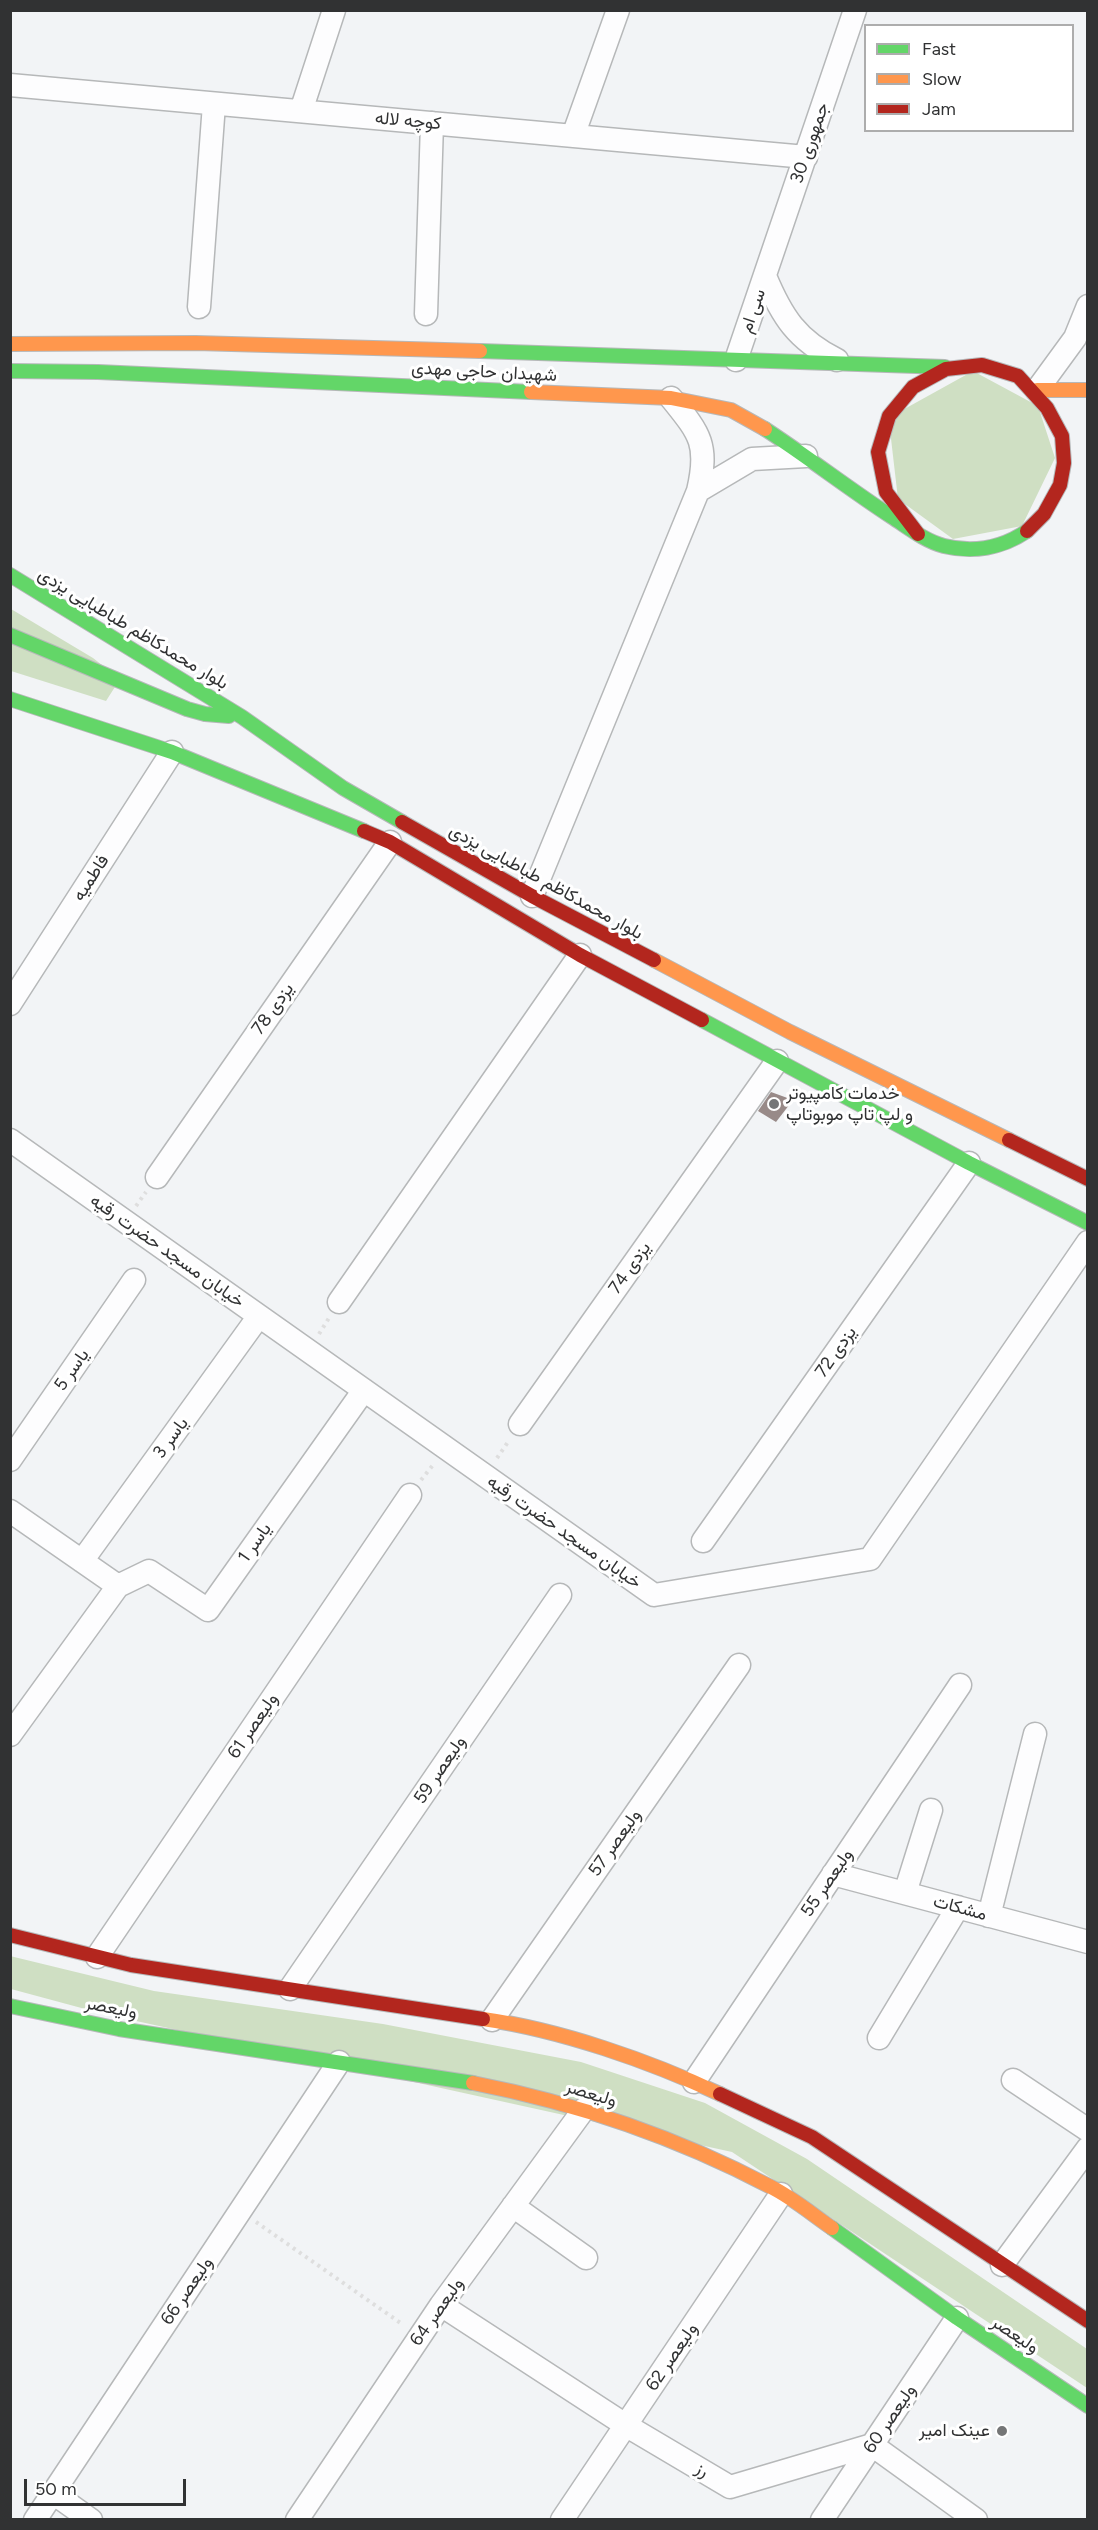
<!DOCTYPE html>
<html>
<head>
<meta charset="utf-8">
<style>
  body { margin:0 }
  #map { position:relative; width:1098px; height:2530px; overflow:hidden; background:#f2f4f6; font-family:Figtree,sans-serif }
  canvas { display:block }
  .frame { position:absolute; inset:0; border:12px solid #313233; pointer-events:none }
  .legend { position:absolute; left:864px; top:24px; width:210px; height:108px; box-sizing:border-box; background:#fff; border:2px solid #adadad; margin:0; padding:8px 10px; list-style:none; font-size:18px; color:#313233 }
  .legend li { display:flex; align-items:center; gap:12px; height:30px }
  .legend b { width:30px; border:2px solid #adadad }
  .scale { position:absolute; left:24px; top:2479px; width:162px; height:27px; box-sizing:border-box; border:3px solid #313233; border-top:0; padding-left:8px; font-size:18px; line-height:21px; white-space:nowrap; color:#313233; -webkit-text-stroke:4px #fff; paint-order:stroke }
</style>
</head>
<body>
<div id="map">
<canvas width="1098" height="2530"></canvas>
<div class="frame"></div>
<ul class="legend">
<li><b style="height:8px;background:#63d668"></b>Fast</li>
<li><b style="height:8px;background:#ff974d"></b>Slow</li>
<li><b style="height:8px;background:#b3261e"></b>Jam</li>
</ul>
<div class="scale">50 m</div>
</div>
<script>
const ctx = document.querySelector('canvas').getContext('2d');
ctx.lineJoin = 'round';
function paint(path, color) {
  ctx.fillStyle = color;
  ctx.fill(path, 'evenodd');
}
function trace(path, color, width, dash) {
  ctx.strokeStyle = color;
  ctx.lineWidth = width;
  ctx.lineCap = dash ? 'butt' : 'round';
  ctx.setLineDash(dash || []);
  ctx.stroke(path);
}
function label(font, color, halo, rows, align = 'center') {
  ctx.font = font + ' Figtree,Vazirmatn,sans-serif';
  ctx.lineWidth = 6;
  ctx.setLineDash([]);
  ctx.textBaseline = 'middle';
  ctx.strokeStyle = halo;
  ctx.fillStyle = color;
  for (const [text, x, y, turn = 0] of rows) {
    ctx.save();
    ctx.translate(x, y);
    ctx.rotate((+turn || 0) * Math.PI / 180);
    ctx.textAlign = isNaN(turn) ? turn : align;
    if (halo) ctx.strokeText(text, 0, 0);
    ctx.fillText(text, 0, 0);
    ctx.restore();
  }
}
paint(new Path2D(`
  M973,371L1038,406L1055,458L1022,526L953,539L898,499L890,430L899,412Z
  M11,609L93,658L120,679L106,701L11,671Z
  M10,1956L154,1991L383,2024L581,2062L705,2103L807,2159L1087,2349V2388L732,2152L100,2013L11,1989Z`), '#cfdfc3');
paint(new Path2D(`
  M771,1092L793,1100L776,1122L758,1111Z`), '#988a88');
const street = new Path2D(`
  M10,85L806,157
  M301,111L334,10
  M573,136L618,10
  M765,276C782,317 797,340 837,360
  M199,307L214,104
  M426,314L432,123
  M736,360L855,10
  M1037,390L1075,338L1088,306
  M698,491L752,459L806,456
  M532,896L698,491C709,444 700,434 671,398
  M10,1004L172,752
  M10,1140L654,1595L870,1559L1088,1242
  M157,1177L390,842
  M339,1302L580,955
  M520,1424L777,1061
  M10,1460L134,1280
  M10,1511L118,1586
  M703,1541L969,1163
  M82,1561L259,1316
  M10,1735L118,1586L149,1571L208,1610L364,1390
  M833,1874L1088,1942
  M905,1893L931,1810
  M989,1916L1035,1734
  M97,1957L410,1495
  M290,1989L560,1595
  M492,2020L739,1665
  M879,2038L958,1907
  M1013,2080L1088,2130
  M694,2082L960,1685
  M513,2206L586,2258
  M1002,2265L1088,2148
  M441,2305L627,2426L730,2487L872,2445L976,2520
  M53,2493L91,2520
  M35,2520L339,2062
  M297,2520L441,2305L584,2109
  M562,2520L781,2194
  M822,2520L957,2318`);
const fast = new Path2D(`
  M480,351L945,367
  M10,371L98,372L531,392
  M765,429C808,457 849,489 892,517C909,528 925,541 944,546C973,553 1002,548 1027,531
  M10,575L242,717L343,788L402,822
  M10,635L187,709L205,714L229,716
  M10,699L172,752L364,831
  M702,1020L969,1163L1088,1223
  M10,2006L119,2029L473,2083
  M832,2228L957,2318L1088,2406`);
const slow = new Path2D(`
  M10,344L196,343L480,351
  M1037,390H1088
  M531,392L671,398L731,410L765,429
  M654,960L790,1032L1009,1140
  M483,2019C561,2030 649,2061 720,2094
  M473,2083C576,2103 678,2138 771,2187C793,2198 813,2215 832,2228`);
const jam = new Path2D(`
  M918,534L886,492L878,452L889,416L913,387L946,369L982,365L1018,376L1047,408L1062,436L1064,463L1060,485L1044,514L1027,531
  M402,822L532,896L654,960
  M364,831L390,842L580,955L702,1020
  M1009,1140L1088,1179
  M10,1935L131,1965L483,2019
  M720,2094L812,2137L1088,2321`);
trace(street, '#b6b8b9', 25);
trace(fast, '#b6b8b9', 16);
trace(slow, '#b6b8b9', 16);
trace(jam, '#b6b8b9', 16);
trace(new Path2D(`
  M136,1206L146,1192
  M319,1334L329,1318
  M497,1458L508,1442
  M421,1480L433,1465
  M256,2222L402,2324`), '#dedede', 4, [3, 4.5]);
trace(street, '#fdfdfe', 22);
trace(fast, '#63d668', 14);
trace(slow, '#ff974d', 14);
trace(jam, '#b3261e', 14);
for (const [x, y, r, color] of [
  [774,1104,6,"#757677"],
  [1002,2431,6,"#757677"]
]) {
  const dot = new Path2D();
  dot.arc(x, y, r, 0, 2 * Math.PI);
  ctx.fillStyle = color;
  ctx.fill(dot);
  trace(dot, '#fff', 2);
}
label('18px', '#313233', '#fff', [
  ["کوچه لاله",408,121,5],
  ["جمهوری 30",810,143,-71],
  ["سی ام",753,311,-71],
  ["شهیدان حاجی مهدی",484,372,3],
  ["بلوار محمدکاظم طباطبایی یزدی",133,629,31],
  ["فاطمیه",91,878,-57],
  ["بلوار محمدکاظم طباطبایی یزدی",546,882,29],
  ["یزدی 78",273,1009,-55],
  ["خیابان مسجد حضرت رقیه",167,1251,35],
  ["یزدی 74",630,1268,-55],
  ["یزدی 72",836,1352,-55],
  ["یاسر 5",72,1370,-55],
  ["یاسر 3",171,1438,-54],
  ["خیابان مسجد حضرت رقیه",564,1532,35],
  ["یاسر 1",255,1543,-55],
  ["ولیعصر 61",253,1726,-56],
  ["ولیعصر 59",440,1770,-56],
  ["ولیعصر 57",615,1843,-55],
  ["ولیعصر 55",827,1883,-56],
  ["مشکات",960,1908,15],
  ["ولیعصر",111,2008,11],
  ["ولیعصر",591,2094,17],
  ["ولیعصر 66",187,2291,-56],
  ["ولیعصر 64",437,2312,-55],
  ["ولیعصر",1015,2335,34],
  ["ولیعصر 62",672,2357,-56],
  ["ولیعصر 60",890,2419,-56],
  ["رز",702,2470,30]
]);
label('18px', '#313233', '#fff', [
  ["خدمات کامپیوتر",786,1094],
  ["و لپ تاپ موبوتاپ",786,1115],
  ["عینک امیر",990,2431,"right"]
], 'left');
</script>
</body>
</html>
